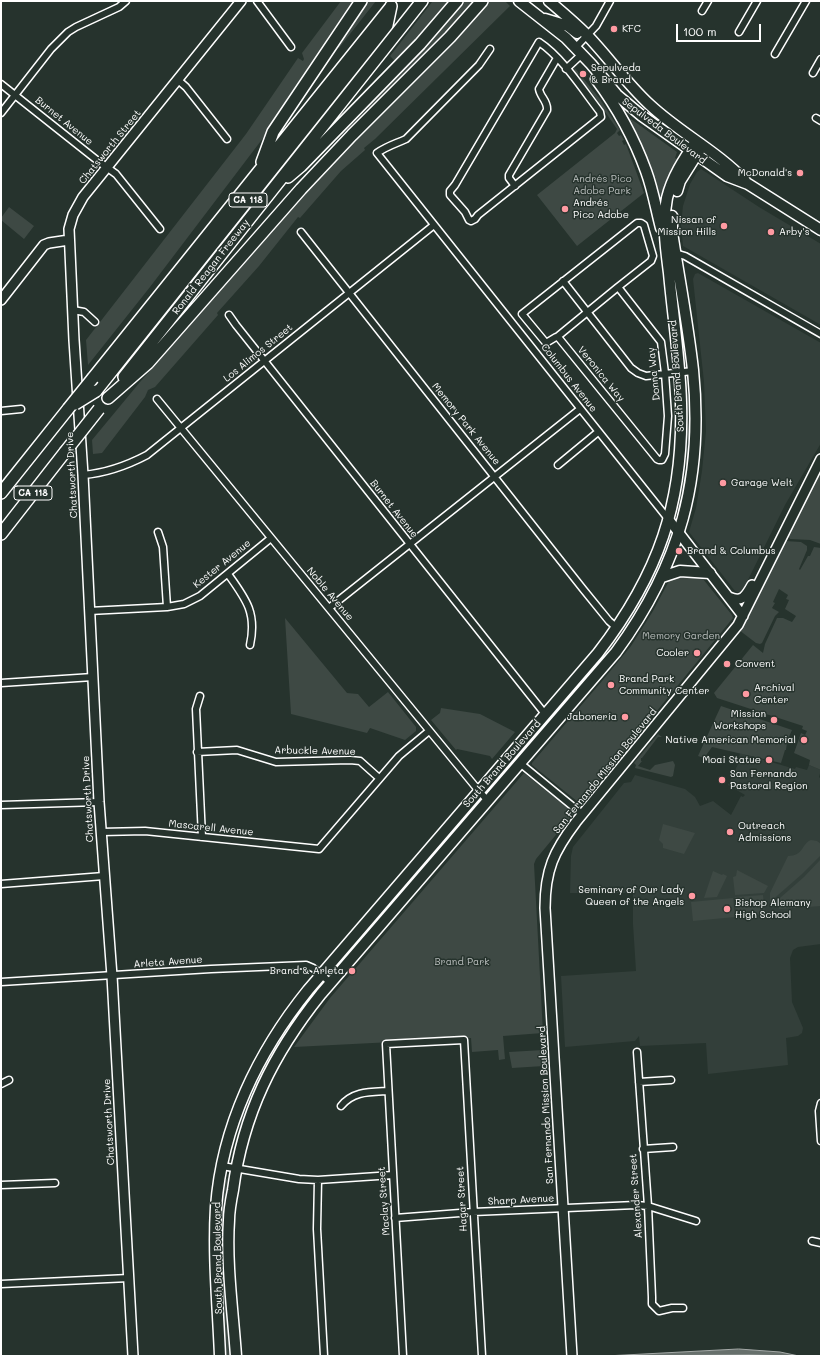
<!DOCTYPE html>
<html>
<head>
<meta charset="utf-8">
<style>
  body { margin:0 }
  #map { position:relative; width:822px; height:1357px; overflow:hidden; background:#26332d; font-family:Mali,sans-serif }
  canvas { display:block }
  .frame { position:absolute; inset:0; border:2px solid #fff; pointer-events:none }
  .scale { position:absolute; left:676px; top:24px; width:85px; height:18px; box-sizing:border-box; border:2px solid #fff; border-top:0; padding-left:5px; font-size:12px; line-height:14px; white-space:nowrap; color:#fff; -webkit-text-stroke:3px #26332d; paint-order:stroke }
</style>
</head>
<body>
<div id="map">
<canvas width="822" height="1357"></canvas>
<div class="frame"></div>
<div class="scale">100 m</div>
</div>
<script>
const ctx = document.querySelector('canvas').getContext('2d');
ctx.lineJoin = 'round';
function paint(path, color) {
  ctx.fillStyle = color;
  ctx.fill(path, 'evenodd');
}
function trace(path, color, width, dash) {
  ctx.strokeStyle = color;
  ctx.lineWidth = width;
  ctx.lineCap = dash ? 'butt' : 'round';
  ctx.setLineDash(dash || []);
  ctx.stroke(path);
}
function label(font, color, halo, rows, align = 'center') {
  ctx.font = font + ' Mali,sans-serif';
  ctx.lineWidth = 3;
  ctx.setLineDash([]);
  ctx.textBaseline = 'middle';
  ctx.strokeStyle = halo;
  ctx.fillStyle = color;
  for (const [text, x, y, turn = 0] of rows) {
    ctx.save();
    ctx.translate(x, y);
    ctx.rotate((+turn || 0) * Math.PI / 180);
    ctx.textAlign = isNaN(turn) ? turn : align;
    if (halo) ctx.strokeText(text, 0, 0);
    ctx.fillText(text, 0, 0);
    ctx.restore();
  }
}
paint(new Path2D(`
  M701,169L759,207L821,244V325L683,246L681,225L683,206L690,184L697,172Z
  M698,273L821,343V443L785,505L743,590L739,593L735,591L689,532L696,508L702,471L706,431L704,382L693,279L695,274Z
  M740,753L795,769L796,767L807,770L809,765L821,770L819,777L821,779V944L798,947L793,950L790,958L792,1002L803,1028L802,1033L798,1036L786,1038L788,1065L708,1074L706,1043L640,1046L639,1036L635,1041L565,1047L561,976L636,971L633,924V893H570L571,856L573,847L624,783L631,782L635,775L685,789L695,797L700,806L713,801L731,815L741,796L743,797L745,795L728,785L738,764Z`), '#333f3a');
paint(new Path2D(`
  M341,1H355L276,121L150,287L88,365L86,340L246,134L298,58L303,61L304,59L302,53Z
  M366,1H376L339,48L336,46Z
  M436,1H450L429,26L396,62L390,56L432,2Z
  M464,1H475L455,25L371,110L366,105L417,57Z
  M489,1H505L510,6L375,139L364,148L365,150L341,171L300,218L298,217L259,266L217,313L218,315L155,387L148,390L145,397L102,453L93,454L92,440L140,382L314,184L363,132L455,42L487,6L486,5Z
  M574,67L600,99L620,130L617,133L619,136L621,135L624,140L622,141L624,145L626,144L644,193L577,246L537,195L615,133L617,129L592,93L575,72Z
  M631,119L677,152L675,158L677,159L668,178L661,196H658L628,121Z
  M9,207L34,226L24,239L1,220V218Z
  M677,285L686,349L685,363H682L674,286Z
  M684,379H686L687,381L689,412L692,421L689,466L680,510L678,509L686,466Z
  M821,467V544L810,540L790,539L788,535Z
  M666,541H668L653,578L651,590L619,641L492,789L488,786L586,672Z
  M785,541L801,542L807,546V550L799,569L800,570L808,556H810L814,547L821,548V770L809,765L810,760L794,753L801,733L805,735L807,731L802,729L803,726L717,698L714,693L753,645L763,653L765,644L777,618H783L792,622L796,616L785,609L789,600L786,599L788,595L779,589L773,602L775,603L772,608L779,612L775,616L762,643L760,644L756,643L739,630Z
  M678,576H688L703,579L732,615L733,618L584,800L581,803L578,802L532,765V763L602,681L631,646L653,611L670,579Z
  M285,618L347,693L358,694L369,707L388,692L416,727V731L405,740L370,728L367,733L291,714Z
  M721,706L792,730L788,739L789,740L787,742L786,750H785L781,763L712,747L704,758L698,756Z
  M441,708L480,714L515,732L492,759L490,756L457,749L456,750L431,720L440,713Z
  M658,734L662,737H658L642,758H641V761H642L638,766L650,770L655,765L673,761L675,765L673,776L671,777L635,768L636,765L634,763Z
  M524,773L574,813L536,859L534,864L543,1033L503,1036L505,1059L499,1060L498,1050L472,1052L471,1038L294,1047L330,998Z
  M471,806L473,807L471,810L447,839L441,850L342,965L336,968L333,966Z
  M663,824L695,833L684,854L663,848V844L659,840Z
  M811,840L817,841L821,844V855L802,874L770,902V893L788,856C804,856 801,844 811,840Z
  M821,859V906L779,909L778,904L772,905L804,877Z
  M737,870L768,886L764,893L735,895L733,877L736,876Z
  M713,871L722,875L723,874L727,876L717,897L704,898Z
  M763,895L765,914L736,916L735,897Z
  M733,898L735,917L693,921L691,902Z
  M314,987L317,989L315,992L286,1030L234,1156L232,1155L242,1117L243,1107L264,1060Z
  M543,1050L544,1066L512,1068L509,1052Z
  M227,1178L230,1179L226,1271L231,1356H224L219,1223L223,1183Z`), '#3e4944');
const water = new Path2D(`
  M739,1349L780,1352L799,1356L749,1355L606,1356Z`);
paint(water, '#67706c');
trace(water, '#a4a9a7', 1);
const minor = new Path2D(`
  M257,1L291,47
  M702,11L708,1
  M739,32L757,1
  M539,42C562,57 583,90 600,112L601,117L478,215L475,219L471,221L469,220L465,212L450,195V191L455,185Z
  M576,47L596,26L610,1
  M490,49L479,65L406,139C395,144 387,146 377,153L669,520
  M775,54L806,1
  M566,69L582,54
  M813,73L821,59
  M178,80L186,87L227,139
  M1,84L98,161L116,174L160,229
  M1,113L51,49L68,32L76,27L119,7L126,1
  M816,118L821,121
  M515,186L509,178V175L547,110C548,101 540,97 539,89L557,58
  M637,223H641L644,225L653,256L651,261L618,287L661,342L665,373L668,416L665,454L662,460H659L657,459L558,337H556L546,343L522,314Z
  M301,232L583,589L609,621L617,628
  M675,253L685,256L821,334
  M563,281L631,368L638,373L646,376L693,371
  M73,310L84,312L95,322
  M229,315L236,325L545,714
  M557,337L618,287
  M157,399L479,791L488,801
  M1,411L21,409
  M558,465L598,432
  M83,475C107,473 126,466 147,455L434,225
  M158,532L163,547L167,607
  M228,574C246,599 257,613 250,645
  M329,608L580,409
  M89,611L167,607L184,604L200,596L271,538
  M1,683L93,677
  M200,696L196,709L202,837
  M197,752L237,750L276,762L350,760L360,761L379,778
  M521,764L582,814
  M1,805L99,802
  M101,832L145,831L319,849L399,756L429,731
  M1,884L104,876
  M1,982L211,969L306,965L313,968L331,983
  M637,1052L648,1206L652,1297V1304L659,1311L672,1308H683
  M639,1082L671,1080
  M1,1084L9,1080
  M821,1103L819,1111L821,1141
  M341,1106C353,1091 370,1092 388,1091
  M643,1149L673,1147
  M222,1166L299,1179L318,1180L393,1175
  M318,1180L317,1229L324,1356
  M1,1185L55,1183
  M395,1218L473,1212L636,1205L648,1206L696,1221
  M812,1241L821,1243
  M1,1284L129,1278
  M403,1356L386,1044L464,1040L482,1356`);
const secondary = new Path2D(`
  M1,300L44,245L49,243L69,240
  M669,520L743,616
  M729,597C742,603 746,596 752,585
  M133,1356L112,976L99,802L83,475L74,340L69,229L73,215L83,197L241,1
  M572,1356L545,908C545,870 554,851 576,822L738,625L821,459`);
const primary = new Path2D(`
  M519,1L566,38L591,64L617,95L642,116L727,176L748,184L821,230
  M549,1C562,12 575,23 587,35C609,58 627,84 650,105C680,133 718,152 745,181
  M545,19L568,26L577,33
  M596,79C617,107 634,138 646,171C653,190 656,209 661,228
  M677,191L680,181L702,146
  M662,577L680,571L710,573
  M220,1356C218,1307 213,1256 216,1207C222,1126 258,1052 308,990L598,653C658,575 684,503 681,403C680,360 673,317 669,273C666,249 662,223 667,198C672,177 684,159 696,141
  M236,1356C233,1312 226,1263 229,1220C229,1210 231,1200 233,1190C243,1114 273,1054 321,994L616,652C680,565 704,478 693,370C688,324 679,278 672,232V216`);
const motorway = new Path2D(`
  M262,162L273,132L361,1
  M288,177L301,166L420,44L457,1
  M124,377L422,1
  M93,378L390,8
  M96,391L387,25L391,6
  M108,398L148,363L301,189L352,135L450,37L482,1
  M1,493L68,409
  M1,534L65,452`);
trace(minor, '#fff', 9);
trace(secondary, '#fff', 12);
trace(primary, '#fff', 13);
trace(motorway, '#fff', 14);
trace(minor, '#26332d', 6);
trace(secondary, '#26332d', 9);
trace(primary, '#26332d', 10);
trace(motorway, '#26332d', 11);
const motorwayBridge = new Path2D(`
  M75,404L96,391
  M68,409L93,378
  M65,452L99,409`);
trace(motorwayBridge, '#fff', 14, []);
trace(motorwayBridge, '#26332d', 11);
for (const [x, y, r, color] of [
  [614,29,4,"#ff9aa2"],
  [583,74,4,"#ff9aa2"],
  [800,173,4,"#ff9aa2"],
  [565,209,4,"#ff9aa2"],
  [724,226,4,"#ff9aa2"],
  [771,232,4,"#ff9aa2"],
  [723,483,4,"#ff9aa2"],
  [679,551,4,"#ff9aa2"],
  [697,653,4,"#ff9aa2"],
  [727,664,4,"#ff9aa2"],
  [611,685,4,"#ff9aa2"],
  [746,694,4,"#ff9aa2"],
  [625,717,4,"#ff9aa2"],
  [774,720,4,"#ff9aa2"],
  [804,740,4,"#ff9aa2"],
  [769,760,4,"#ff9aa2"],
  [722,780,4,"#ff9aa2"],
  [730,832,4,"#ff9aa2"],
  [692,896,4,"#ff9aa2"],
  [727,909,4,"#ff9aa2"],
  [352,971,4,"#ff9aa2"]
]) {
  const dot = new Path2D();
  dot.arc(x, y, r, 0, 2 * Math.PI);
  ctx.fillStyle = color;
  ctx.fill(dot);
  trace(dot, '#26332d', 1.5);
}
for (const [x, y, w] of [
  [248,200,38],
  [33,493,38]
]) {
  const box = new Path2D();
  box.roundRect(x - w / 2, y - 7, w, 14, 3);
  ctx.fillStyle = '#26332d';
  ctx.fill(box);
  trace(box, '#fff', 1);
}
label('bold 9px', '#fff', null, [
  ["CA 118",248,200],
  ["CA 118",33,493]
]);
label('10px', '#fff', '#26332d', [
  ["KFC",622,29],
  ["Sepulveda",591,68],
  ["& Brand",591,80],
  ["McDonald's",792,173,"right"],
  ["Andrés",573,203],
  ["Pico Adobe",573,215],
  ["Nissan of",716,220,"right"],
  ["Mission Hills",716,232,"right"],
  ["Arby's",779,232],
  ["Garage Welt",731,483],
  ["Brand & Columbus",687,551],
  ["Cooler",689,653,"right"],
  ["Convent",735,664],
  ["Brand Park",619,679],
  ["Community Center",619,691],
  ["Archival",754,688],
  ["Center",754,700],
  ["Mission",766,714,"right"],
  ["Workshops",766,726,"right"],
  ["Jabonería",617,717,"right"],
  ["Native American Memorial",796,740,"right"],
  ["Moai Statue",761,760,"right"],
  ["San Fernando",730,774],
  ["Pastoral Region",730,786],
  ["Outreach",738,826],
  ["Admissions",738,838],
  ["Seminary of Our Lady",684,890,"right"],
  ["Queen of the Angels",684,902,"right"],
  ["Bishop Alemany",735,903],
  ["High School",735,915],
  ["Brand & Arleta",344,971,"right"]
], 'left');
label('10px', '#fff', '#26332d', [
  ["Burnet Avenue",64,121,39],
  ["Sepulveda Boulevard",664,131,37],
  ["Chatsworth Street",110,147,-51],
  ["Ronald Reagan Freeway",211,267,-52],
  ["Los Alimos Street",258,353,-39],
  ["Veronica Way",601,374,51],
  ["Donna Way",654,374,-96],
  ["South Brand Boulevard",677,376,-94],
  ["Columbus Avenue",569,378,52],
  ["Memory Park Avenue",466,424,51],
  ["Chatsworth Drive",72,475,-93],
  ["Burnet Avenue",394,509,52],
  ["Kester Avenue",222,564,-39],
  ["Noble Avenue",330,594,50],
  ["Arbuckle Avenue",315,751,1],
  ["South Brand Boulevard",502,764,-49],
  ["San Fernando Mission Boulevard",605,771,-51],
  ["Chatsworth Drive",88,799,-93],
  ["Mascarell Avenue",211,828,6],
  ["Arleta Avenue",168,962,-4],
  ["San Fernando Mission Boulevard",546,1105,-93],
  ["Chatsworth Drive",109,1122,-93],
  ["Alexander Street",636,1196,-94],
  ["Hagar Street",462,1199,-93],
  ["Sharp Avenue",521,1200,-3],
  ["Maclay Street",384,1201,-94],
  ["South Brand Boulevard",218,1258,-91]
]);
label('10px', '#bbbfbe', '#26332d', [
  ["Andrés Pico",602,179],
  ["Adobe Park",602,191],
  ["Memory Garden",681,636],
  ["Brand Park",462,962]
]);
</script>
</body>
</html>
